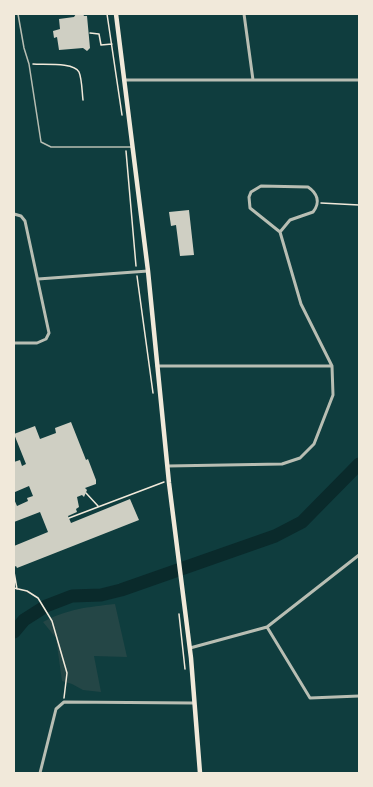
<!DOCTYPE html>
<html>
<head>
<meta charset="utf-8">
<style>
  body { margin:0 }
  #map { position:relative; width:373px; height:787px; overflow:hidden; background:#0f3d3e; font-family:Mulish,sans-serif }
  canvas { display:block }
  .frame { position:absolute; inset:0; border:15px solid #f1e9da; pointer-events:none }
</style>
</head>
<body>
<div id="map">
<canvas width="373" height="787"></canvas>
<div class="frame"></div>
</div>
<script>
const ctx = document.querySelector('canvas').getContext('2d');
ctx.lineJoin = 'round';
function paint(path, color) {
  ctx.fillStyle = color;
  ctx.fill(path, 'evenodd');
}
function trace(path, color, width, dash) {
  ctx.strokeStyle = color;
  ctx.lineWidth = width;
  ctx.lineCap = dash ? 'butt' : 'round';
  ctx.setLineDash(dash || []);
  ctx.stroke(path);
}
paint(new Path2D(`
  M115,604L127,657L94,656L101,692L83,690L72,684L62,681L56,638L43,622C67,609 88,607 115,604Z`), '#244646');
trace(new Path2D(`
  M14,632L24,620L46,606L72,596L101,595L121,590L275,536L302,522L359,464`), '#0a2a2b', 13);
paint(new Path2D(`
  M76,14H83L84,16H87L90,48L87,51L83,48L59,50L57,37L54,38L53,31L60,29L59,19L74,17Z
  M189,210L194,255L180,256L176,225L171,226L169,212Z
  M71,422L86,460L88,459L96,480V484L85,488L87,490L84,497L82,495L77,497L79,507L76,509L77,512L68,516L71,523L130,499L139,520L17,568L16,566L14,567V546L48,532L40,512L14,522V499L17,506L28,501L27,498L33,496L29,486L15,492L14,491V462L20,460L22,466L26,464L14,434L35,426L40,439L56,433L55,428Z`), '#cfcfc3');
trace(new Path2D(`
  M107,14L122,115
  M90,33L99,34L101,45L112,44
  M33,64C43,65 74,62 79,72C82,79 82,92 83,100
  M126,151L136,266
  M321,203L359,205
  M137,276L153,393
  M86,493L98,506
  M69,518L164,482
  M14,572L17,589
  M14,588L27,591L38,598L52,621L67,673L64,698
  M179,614L185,669`), '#f1e9da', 1.5);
trace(new Path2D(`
  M18,14L24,48L29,64L41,142L51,147H131`), '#b8beb3', 1.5);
trace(new Path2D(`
  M244,14L253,80
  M125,80H359
  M14,214L21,216L25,221L49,333L46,339L37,343H14
  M38,279L148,271
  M157,366H332
  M168,466L282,464L300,458L314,444L333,395L332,366L301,304L280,232L250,208L249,197L251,192L261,186L308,187C317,193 321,202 313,212L290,220L280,232
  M267,627L310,698L359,696
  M190,648L267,627L359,555
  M40,773L56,709L64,702L193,703`), '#b8beb3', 3);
trace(new Path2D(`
  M116,14L148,271L169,483L191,658L200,773`), '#f1e9da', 4.5);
</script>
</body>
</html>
